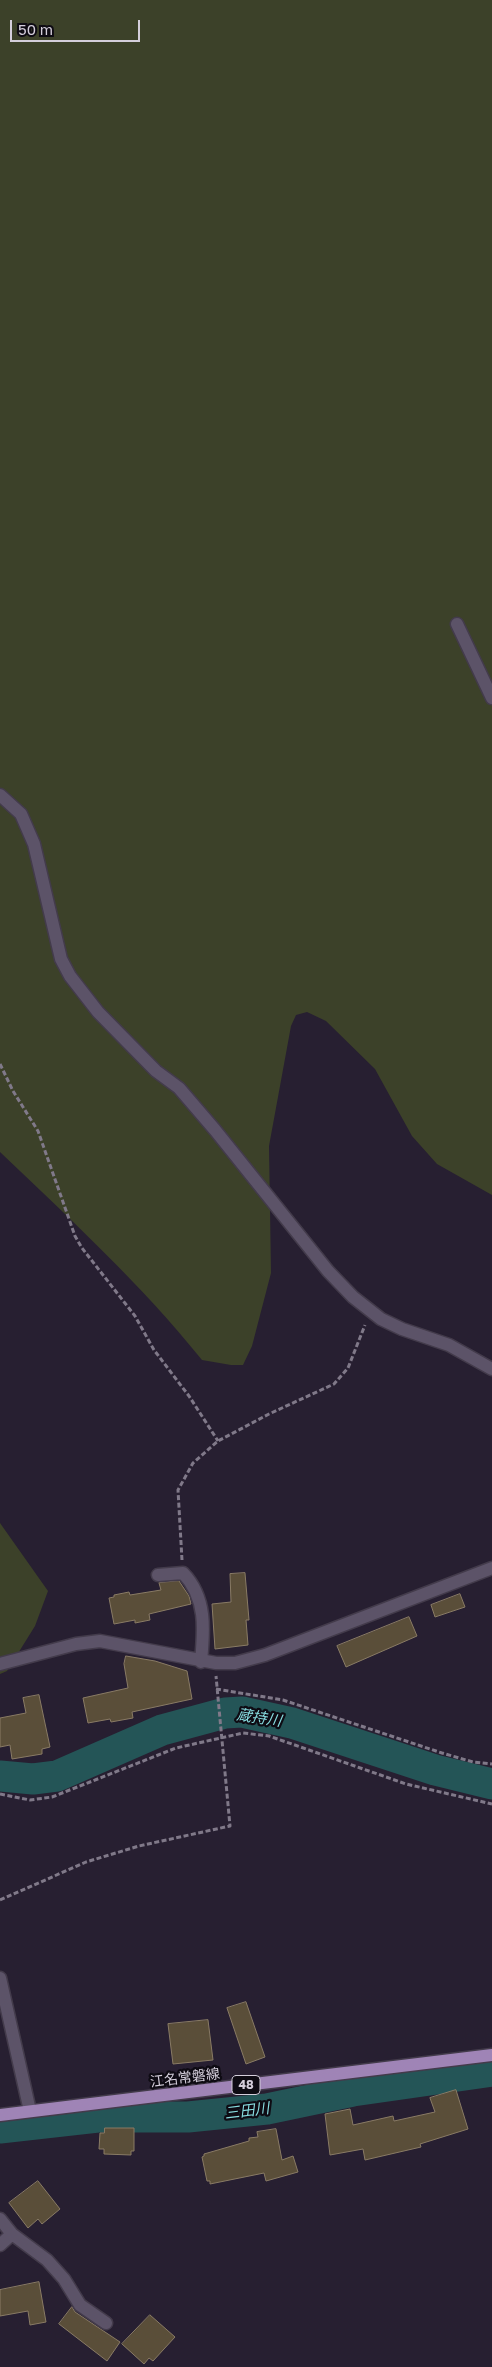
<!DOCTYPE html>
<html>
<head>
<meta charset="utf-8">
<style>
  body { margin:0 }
  #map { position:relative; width:492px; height:2367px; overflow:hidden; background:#271f31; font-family:"Golos Text",sans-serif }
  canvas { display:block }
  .scale { position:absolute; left:10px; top:20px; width:130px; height:22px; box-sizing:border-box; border:2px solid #d4cedb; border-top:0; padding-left:6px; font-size:15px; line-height:18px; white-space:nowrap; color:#d4cedb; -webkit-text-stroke:4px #0e0b13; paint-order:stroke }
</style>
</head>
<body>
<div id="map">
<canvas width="492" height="2367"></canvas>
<div class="scale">50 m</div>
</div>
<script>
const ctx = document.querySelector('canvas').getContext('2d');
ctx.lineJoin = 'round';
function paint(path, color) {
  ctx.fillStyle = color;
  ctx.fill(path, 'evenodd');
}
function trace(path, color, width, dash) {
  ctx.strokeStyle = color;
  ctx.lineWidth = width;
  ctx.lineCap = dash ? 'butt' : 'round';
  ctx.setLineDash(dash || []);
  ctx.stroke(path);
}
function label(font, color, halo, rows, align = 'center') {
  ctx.font = font + ' "Golos Text","Noto Sans JP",sans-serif';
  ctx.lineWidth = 4.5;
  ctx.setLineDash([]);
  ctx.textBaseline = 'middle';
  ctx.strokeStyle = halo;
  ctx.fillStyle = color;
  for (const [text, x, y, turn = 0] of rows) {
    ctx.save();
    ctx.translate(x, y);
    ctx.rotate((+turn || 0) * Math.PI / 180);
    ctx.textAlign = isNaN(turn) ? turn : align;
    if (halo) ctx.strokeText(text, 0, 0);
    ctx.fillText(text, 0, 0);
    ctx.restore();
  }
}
paint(new Path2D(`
  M0,0H492V1195L437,1164L412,1136L375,1069L326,1021L307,1012L296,1015L291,1026L269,1146L271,1273L252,1346L243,1365H231L202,1360C141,1284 70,1219 0,1152Z
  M0,1523L48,1591L35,1626L7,1671L0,1674Z`), '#3c4129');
trace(new Path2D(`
  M0,1776L33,1779L57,1776L162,1730L225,1713L242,1712L292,1723L435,1770L492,1784
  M0,2128L98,2117H188L267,2109L353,2091L492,2071`), '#245557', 31);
const building = new Path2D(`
  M245,1573L249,1620H246L248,1645L215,1649L212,1604L231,1602L230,1574Z
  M179,1581L189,1596L191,1604L149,1614L150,1620L135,1623V1620L114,1624L109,1598L114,1597V1595L129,1592L130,1595L161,1590L159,1583Z
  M460,1594L465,1607L435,1617L431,1605Z
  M409,1617L417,1636L346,1667L337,1646Z
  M126,1656L155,1661L187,1671L192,1699L132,1712L133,1718L111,1722L110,1719L88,1723L83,1698L128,1688L124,1664Z
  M39,1695L50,1747L42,1749V1754L12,1759L10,1745L0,1747V1718L26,1713L23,1698Z
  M246,2002L265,2057L246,2064L227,2008Z
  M208,2020L213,2060L173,2064L168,2024Z
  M456,2090L468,2129L420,2144L421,2147L365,2160L363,2149L330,2155L325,2114L350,2109L353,2125L393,2116L394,2121L435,2112L430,2098Z
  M105,2128H134V2151H131V2155L104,2154V2149H99L100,2133H104Z
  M276,2129L282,2160L293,2156L298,2172L266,2181L264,2173L210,2184V2181H207L202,2157L204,2156V2154L249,2141V2138L258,2137L257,2132Z
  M38,2181L60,2209L42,2224L38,2219L28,2228L9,2203Z
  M39,2282L46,2322L30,2325L28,2311L0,2316V2290Z
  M72,2307L75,2312L120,2342L107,2361L59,2324Z
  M150,2315L175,2337L153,2361L149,2358L144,2364L122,2344Z`);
paint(building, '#5a4e39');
trace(building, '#897b65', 1);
const minor = new Path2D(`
  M457,624L492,698
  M0,795L21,814L34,844L61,959L70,976L98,1012L156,1071L179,1088L215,1130L328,1271L353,1297L381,1319L402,1329L449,1345L492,1369
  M158,1575L183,1573C207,1598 204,1630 201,1662
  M0,1664L76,1644L100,1641L216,1663H235L265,1655L492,1568
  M0,1978L30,2111
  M0,2219L12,2234L0,2245
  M12,2234L47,2260L64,2279L80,2305L106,2323`);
const major = new Path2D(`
  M0,2115L492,2055`);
trace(minor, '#433b4b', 15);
trace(major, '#433b4b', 15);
trace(new Path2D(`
  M0,1064L13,1091L38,1131L75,1236L82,1248L135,1316L154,1350L189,1396L218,1441
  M182,1560L178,1490L193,1463L218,1441L269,1414L334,1384L348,1368L365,1325
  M216,1689L283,1700L442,1753L473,1762L492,1764
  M0,1794L30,1800L52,1797L176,1748L243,1733L269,1736L406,1784L492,1804
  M0,1900L86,1862L139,1846L230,1826L216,1676`), '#807989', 3, [5, 2.5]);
trace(minor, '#5c5368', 12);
trace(major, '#9f84b6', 12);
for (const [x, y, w] of [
  [246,2085,28]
]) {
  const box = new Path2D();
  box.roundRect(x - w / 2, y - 9.5, w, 19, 4);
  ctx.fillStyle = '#0e0b13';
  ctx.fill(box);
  trace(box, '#d4cedb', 1);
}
label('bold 12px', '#d4cedb', null, [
  ["48",246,2085]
]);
label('14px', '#d4cedb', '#0e0b13', [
  ["江名常磐線",185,2078,-7]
]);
label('italic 15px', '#87dcdf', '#0e0b13', [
  ["蔵持川",259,1718,9],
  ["三田川",247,2111,-7]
]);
</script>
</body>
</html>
